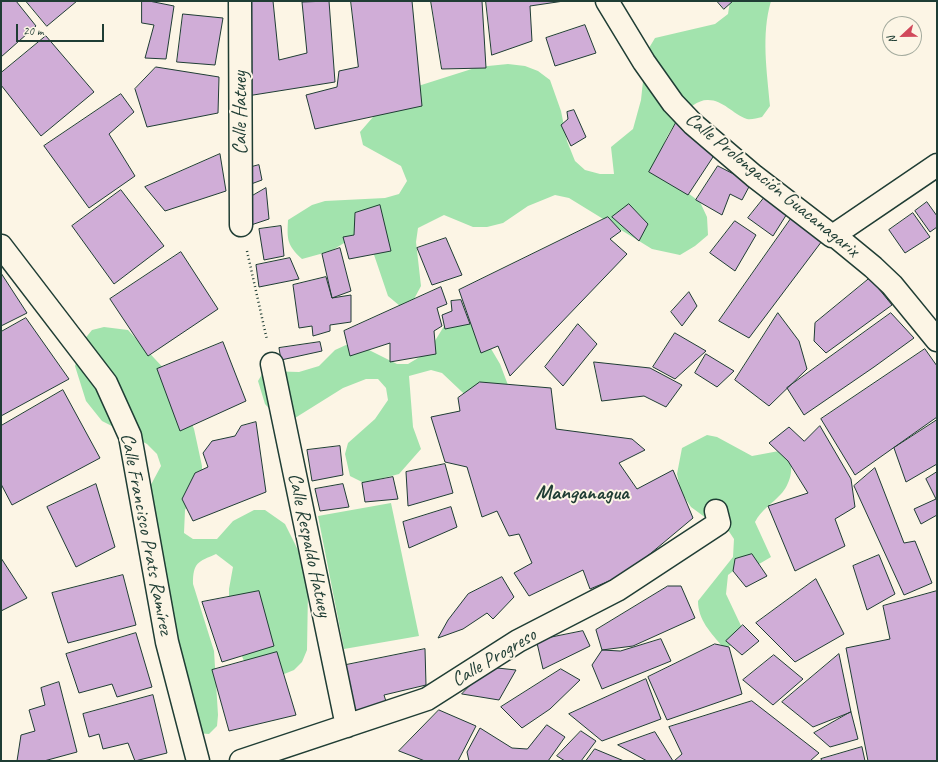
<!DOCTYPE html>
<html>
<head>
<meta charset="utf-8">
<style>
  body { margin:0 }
  #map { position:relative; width:938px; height:762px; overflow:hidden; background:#fcf5e5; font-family:Caveat,sans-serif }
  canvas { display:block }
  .frame { position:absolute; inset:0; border:2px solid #1f3d34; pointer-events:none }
  .north { position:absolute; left:882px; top:16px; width:40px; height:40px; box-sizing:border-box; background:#fcf5e5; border:1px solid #a4ab9e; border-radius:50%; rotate:248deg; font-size:11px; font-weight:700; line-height:16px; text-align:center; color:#1f3d34 }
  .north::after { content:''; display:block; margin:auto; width:14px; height:18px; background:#d1495b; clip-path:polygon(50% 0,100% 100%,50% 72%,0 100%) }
  .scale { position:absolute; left:16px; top:24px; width:88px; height:18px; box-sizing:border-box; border:2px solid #1f3d34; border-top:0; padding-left:5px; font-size:12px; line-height:14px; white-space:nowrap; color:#1f3d34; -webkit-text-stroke:3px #fcf5e5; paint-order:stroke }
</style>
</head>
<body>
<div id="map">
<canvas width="938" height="762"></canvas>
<div class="frame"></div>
<div class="north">N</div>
<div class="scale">20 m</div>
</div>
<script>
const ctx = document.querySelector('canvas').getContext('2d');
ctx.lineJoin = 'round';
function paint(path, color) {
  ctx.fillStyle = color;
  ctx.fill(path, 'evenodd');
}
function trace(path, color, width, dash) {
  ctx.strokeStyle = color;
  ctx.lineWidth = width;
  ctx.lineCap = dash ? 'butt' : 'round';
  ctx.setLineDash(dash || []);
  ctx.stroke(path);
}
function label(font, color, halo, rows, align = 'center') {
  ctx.font = font + ' Caveat,sans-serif';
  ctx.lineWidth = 4;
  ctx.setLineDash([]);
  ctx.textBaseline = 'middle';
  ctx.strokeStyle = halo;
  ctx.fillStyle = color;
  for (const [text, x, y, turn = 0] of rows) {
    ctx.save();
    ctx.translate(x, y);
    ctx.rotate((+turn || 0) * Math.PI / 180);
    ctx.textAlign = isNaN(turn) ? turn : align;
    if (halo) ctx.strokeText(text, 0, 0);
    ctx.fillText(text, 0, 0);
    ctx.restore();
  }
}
paint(new Path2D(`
  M730,1H771C761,35 767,71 770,106L762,117C757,118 751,120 747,119C733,114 723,100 708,100C690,99 666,132 663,148C662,156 664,167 665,176L700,202L707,217L708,235L695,246L680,255L652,249L569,198L555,195L528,206L503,223L487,227H473L444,215L418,228L416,242L421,286L414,299L400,306L388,296L369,240L357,235L331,251L302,259C287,245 287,240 288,220L312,205L325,201L385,198L399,194L407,181L401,166L363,145L360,132L393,94L478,67L508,64L525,66L538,71L550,80L561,111L567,141L575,161L585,170L600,174H614L611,147L633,129L641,100L646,53L655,38L715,24L728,14Z
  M457,318L477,325L500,364L508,385L496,424L442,373L431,370L409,376L413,427L421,449L399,474L364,483L350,476L345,454L348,443L375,419L388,400L386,388L378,379H366L343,388L295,418H284L273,413L265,404L258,381L264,371L299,372L319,366L335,350L346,345L367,349L397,364H408L428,352L446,323Z
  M104,327L128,330L168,373L180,395L194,429L202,466V478L185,510L184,533L193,539H217L233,521L254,510H265L285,524L301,556L308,591L307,650L302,662L294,670L272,679L250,675L229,626V589L233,567L216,554C198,562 193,562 193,584L214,651L218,715L217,726L209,734L196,733L139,507L161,466L157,454L147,444L102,421L86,401L75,366L83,341L92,330Z
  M707,435L717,437L752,456L779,451C782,452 786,454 787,456C796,467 789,486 781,494C772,504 761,510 755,522L771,557L754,567L736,569L728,575L726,594L743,630L735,645L723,647C711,633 698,620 698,601L733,557L734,539L724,524L706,518L691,507L681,492L677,474L682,448Z
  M391,503L419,636L344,649L318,516Z`), '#a2e3ad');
const building = new Path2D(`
  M1,1H16L36,26L1,57Z
  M26,1H77L47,26Z
  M142,1H149L174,6L166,59L145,58L154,25L142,23Z
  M273,1L279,60L307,53L302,2L329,1L335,82L247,96L245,2Z
  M351,1H412L422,106L315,129L306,95L337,87L339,71L358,67Z
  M431,1H482L486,68L442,69Z
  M486,1H564L530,6L532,41L492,55Z
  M717,1H733L724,9Z
  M183,14L223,18L215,65L177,62Z
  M585,25L596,53L555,66L546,38Z
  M46,36L94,92L41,136L1,85V73Z
  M156,67L219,77L218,113L147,127L135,89Z
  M121,94L134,112L109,134L135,176L89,208L44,146Z
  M574,110L586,137L571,146L561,125L568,119L567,112Z
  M677,121L713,157L688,195L649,172Z
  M220,154L226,191L165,211L145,187Z
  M259,165L262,180L251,184L248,168Z
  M718,166L751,183L742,200L730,194L722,215L696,200Z
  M266,188L269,219L248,226L247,199Z
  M121,190L164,246L114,284L72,226Z
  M768,193L790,209L773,236L748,218Z
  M927,202L937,216V227L930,232L915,211Z
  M629,204L648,224L639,241L612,217Z
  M380,205L391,251L349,259L343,237L354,235L355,213Z
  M795,213L825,237L749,338L719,321Z
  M913,213L930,237L905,253L889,230Z
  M608,217L621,231L610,239L627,254L510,376L498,346L481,353L459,290Z
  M735,221L756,235L735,271L710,253Z
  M281,226L284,256L264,260L259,229Z
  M446,238L462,275L432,285L417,248Z
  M340,248L351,291L332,298L322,254Z
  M181,252L218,309L148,356L110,299Z
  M290,258L299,279L259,287L256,265Z
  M1,273L27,313L1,326Z
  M326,277L332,298L351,295V322L330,325V331L313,336L312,326L299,328L293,285Z
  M870,278L892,305L826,353L814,341L815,323Z
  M441,287L447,304L437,308L442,326L434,331L436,354L390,362V343L350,356L344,331Z
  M689,292L697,306L682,326L671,312Z
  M461,300L470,324L445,329L442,315L452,311L451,301Z
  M778,313L799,341L807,369L769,406L735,380Z
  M891,313L914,338L874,367L804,415L787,388Z
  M26,318L69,379L1,416V332Z
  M578,324L597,344L563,386L545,367Z
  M675,333L706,351L675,379L653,367Z
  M223,342L246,401L180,431L157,369Z
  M320,342L322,351L281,360L279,348Z
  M925,349L937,366V417L855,475L821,419Z
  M706,354L734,371L717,387L695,373Z
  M594,362L650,368L682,385L666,407L644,396L602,401Z
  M480,382L551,388L556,429L632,439L645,450L619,463L637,489L673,470L693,518L626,574L590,589L583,570L529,596L514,573L532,563L519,534L509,536L497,511L482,517L467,467L445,462L431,417L460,411L458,398Z
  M63,390L100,458L12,505L1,484V426Z
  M937,420V464L906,482L894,448Z
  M256,422L266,492L193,521L182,499L195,473L208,467L203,453L212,441L235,436L241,426Z
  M820,426L851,479L855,507L835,519L845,546L795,571L768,506L808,493L788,461L769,443L789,427L804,441Z
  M340,446L343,475L312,481L307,450Z
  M445,464L453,493L408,506L406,472Z
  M875,468L904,543L915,541L932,583L904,595L854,486Z
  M937,472V515L921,524L914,509L936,499L926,479Z
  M393,477L398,499L365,502L362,483Z
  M96,484L115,547L76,567L47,507Z
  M343,484L349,507L320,511L315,489Z
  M451,507L457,527L409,548L403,522Z
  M752,554L767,576L746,587L733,571L735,559Z
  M879,555L895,594L867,610L853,566Z
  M1,558L27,598L1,611Z
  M123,575L136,625L68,643L52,593Z
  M502,577L514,597L493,619L487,613L463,629L438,638L448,620L468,594Z
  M816,579L844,634L795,662L756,623Z
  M668,586H681L695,618L633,646L602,650L596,630Z
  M259,591L274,646L222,662L202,602Z
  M937,591V761H868L846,648L890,639L883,606Z
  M743,625L759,641L742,655L726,641Z
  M583,631L590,646L543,669L537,643L547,638Z
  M136,633L152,687L117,697L112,684L79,693L66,654Z
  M661,639L671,661L602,689L592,665L602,650L620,651Z
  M715,644L729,647L742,694L667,720L648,677Z
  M425,649L426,685L384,695L388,708L356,718L346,665Z
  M277,652L296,715L229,731L212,670Z
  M839,654L851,712L813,727L782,702Z
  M774,655L803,679L773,705L743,680Z
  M488,667L516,670L499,700L462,694Z
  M561,669L580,680L550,709L522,728L501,707Z
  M646,679L661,719L602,741L569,714Z
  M59,682L77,752L44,761H17L21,735L35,731L29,710L45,705L41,688Z
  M153,695L167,753L135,761L128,743L103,749L99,734L89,737L83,714Z
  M752,701L819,753L810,761H674L682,754L669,727Z
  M439,710L476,726L458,761H425L399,751Z
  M851,712L858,739L830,747L814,733Z
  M547,725L565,737L548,761H469L467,752L480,728L512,748L527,749Z
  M581,731L596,741L581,761H565L557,756Z
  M655,732L673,761H647L618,745Z
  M862,747L865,761H822L821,759Z
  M595,749L624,761H586Z`);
paint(building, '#d0add7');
trace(building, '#1f3d34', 1);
const street = new Path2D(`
  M240,1L241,225
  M607,1L644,62L673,103L693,124L754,176L832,236L834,235L873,267L892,285L937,340
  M834,235L937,165
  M1,246L106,383L130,436L167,642L198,761
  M272,364L347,726
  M241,761L427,699L518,641L617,590L719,523L716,511`);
trace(street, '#1f3d34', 25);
trace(new Path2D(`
  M247,251L267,340`), '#1f3d34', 2.5, [1, 3]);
trace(street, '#fcf5e5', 22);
label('20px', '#1f3d34', '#fcf5e5', [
  ["Calle Hatuey",241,113,-90],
  ["Calle Prolongación Guacanagarix",772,185,39],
  ["Calle Francisco Prats Ramírez",146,534,79],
  ["Calle Respaldo Hatuey",309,545,78],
  ["Calle Progreso",494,658,-31]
]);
label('bold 21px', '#1f3d34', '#fcf5e5', [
  ["Manganagua",582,493]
]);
</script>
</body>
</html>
